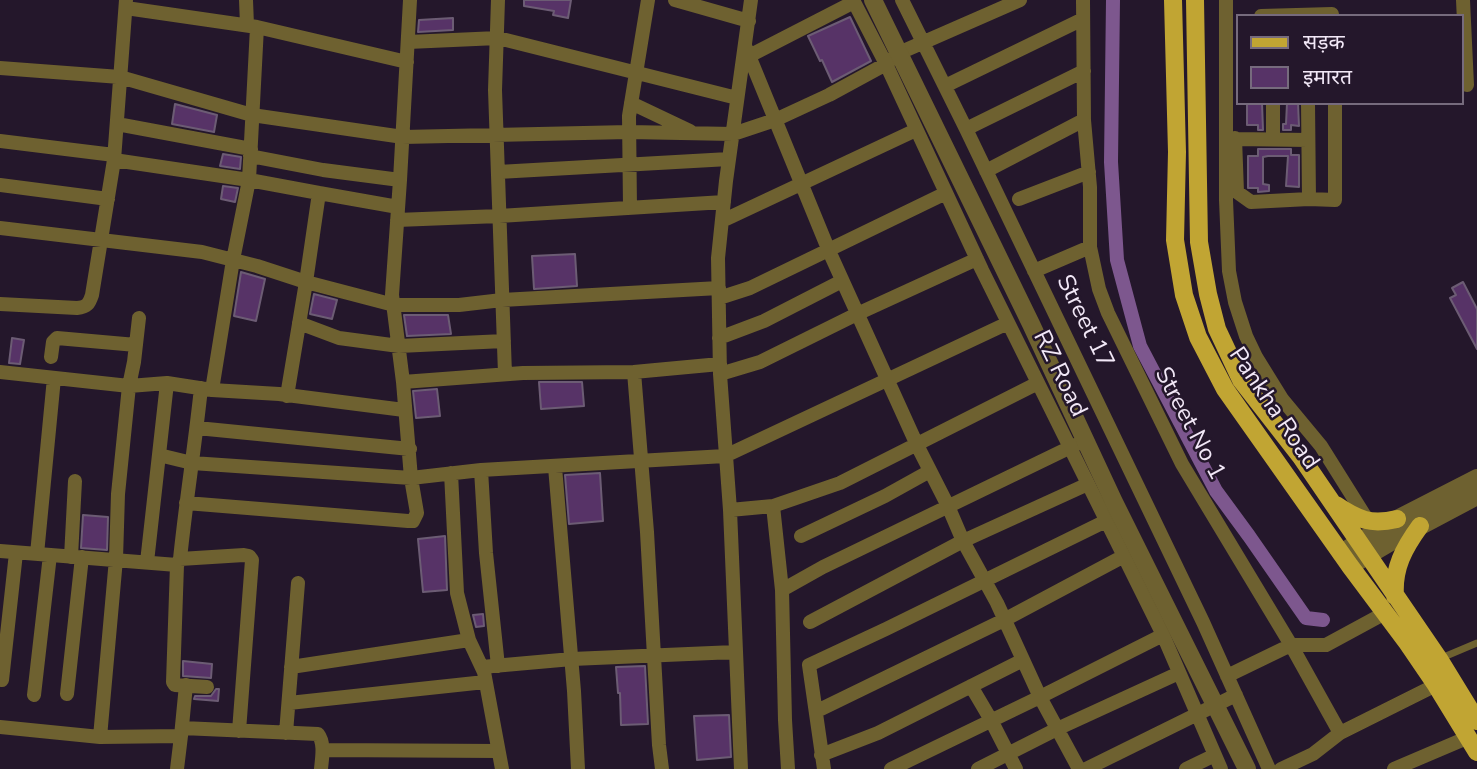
<!DOCTYPE html>
<html>
<head>
<meta charset="utf-8">
<style>
  body { margin:0 }
  #map { position:relative; width:1477px; height:769px; overflow:hidden; background:#24172b; font-family:"Nunito Sans","Noto Sans Devanagari",sans-serif }
  canvas { display:block }
  .legend { position:absolute; left:1236px; top:14px; width:228px; height:91px; box-sizing:border-box; background:#24172b; border:2px solid #766b7d; margin:0; padding:9px 12px; list-style:none; font-size:21px; color:#f2e8f7 }
  .legend li { display:flex; align-items:center; gap:14px; height:35px }
  .legend b { width:35px; border:2px solid #766b7d }
</style>
</head>
<body>
<div id="map">
<canvas width="1477" height="769"></canvas>
<ul class="legend">
<li><b style="height:9px;background:#c1a533"></b>सड़क</li>
<li><b style="height:19px;background:#573367"></b>इमारत</li>
</ul>
</div>
<script>
const ctx = document.querySelector('canvas').getContext('2d');
ctx.lineJoin = 'round';
function trace(path, color, width, dash) {
  ctx.strokeStyle = color;
  ctx.lineWidth = width;
  ctx.lineCap = dash ? 'butt' : 'round';
  ctx.setLineDash(dash || []);
  ctx.stroke(path);
}
function paint(path, color) {
  ctx.fillStyle = color;
  ctx.fill(path, 'evenodd');
}
function label(font, color, halo, rows, align = 'center') {
  ctx.font = font + ' "Nunito Sans",sans-serif';
  ctx.lineWidth = 5;
  ctx.setLineDash([]);
  ctx.textBaseline = 'middle';
  ctx.strokeStyle = halo;
  ctx.fillStyle = color;
  for (const [text, x, y, turn = 0] of rows) {
    ctx.save();
    ctx.translate(x, y);
    ctx.rotate((+turn || 0) * Math.PI / 180);
    ctx.textAlign = isNaN(turn) ? turn : align;
    if (halo) ctx.strokeText(text, 0, 0);
    ctx.fillText(text, 0, 0);
    ctx.restore();
  }
}
trace(new Path2D(`
  M1113,0L1111,162L1117,260L1140,346L1216,491L1249,536L1306,618L1323,620`), '#7d578e', 14);
const building = new Path2D(`
  M524,0H571L568,18L553,15L554,11L524,6Z
  M850,17L871,61L832,82L822,60L820,61L808,36Z
  M453,18V30L418,32L419,20Z
  M1247,103H1262L1263,130H1258V125H1247Z
  M1287,103H1298L1299,126L1291,125V130H1283V124H1286Z
  M175,104L217,115L214,132L172,124Z
  M1258,149H1291V155H1299V187L1286,186L1288,156H1268L1263,157V184L1269,185V191L1258,192V188H1248V156H1258Z
  M223,154L241,157L240,169L220,166Z
  M223,186L238,188L235,202L221,199Z
  M575,254L577,286L534,289L532,256Z
  M241,272L265,279L256,321L234,316Z
  M1463,282L1477,309V349L1450,298L1456,295L1452,288Z
  M314,294L337,300L332,319L310,314Z
  M404,315H448L451,334L407,336Z
  M12,338L24,340L20,364L9,363Z
  M539,382H582L584,406L541,409Z
  M437,389L440,416L416,418L413,391Z
  M600,473L603,521L569,524L565,475Z
  M83,515L108,517L107,550L81,548Z
  M445,536L447,590L423,592L418,539Z
  M483,614L484,626L476,627L473,615Z
  M183,661L212,664L211,678L183,676Z
  M645,666L648,724L621,725L620,693H618L616,667Z
  M216,689H219L218,701L194,699L195,696H211Z
  M729,715L731,757L697,760L694,716Z`);
paint(building, '#573367');
trace(building, '#6c5c74', 2);
trace(new Path2D(`
  M1439,659L1477,643`), '#6e6130', 7);
trace(new Path2D(`
  M246,0L247,25
  M410,0L400,180L392,295L403,382L411,478L481,470L725,456L1008,323
  M498,0L495,90L505,374
  M675,0L749,21
  M853,0L886,64L982,270L1163,635L1221,769
  M902,0L966,129L1203,622L1269,769
  M1083,0L1084,120L1090,187V247L1099,289L1108,313L1182,464L1291,645L1340,733L1436,685
  M1226,0V200L1229,271L1235,302L1246,336L1256,357L1282,399L1321,446L1368,521
  M1463,0L1467,85
  M126,8L257,27L407,62
  M1261,16L1332,14
  M257,27L249,180L319,193L306,282L287,396
  M408,42L498,38L737,98
  M745,46L829,251L917,445L948,506L963,541L997,603L1040,697L1079,769
  M749,56L854,2
  M0,68L120,77L252,115L403,137L629,132L733,134L775,120L829,95L886,64L899,53L1020,0
  M945,86L1083,19
  M631,103L690,131
  M1273,103V139
  M1308,103L1309,199
  M117,124L251,149
  M966,129L1084,71
  M1235,138L1237,192L1251,202L1309,199L1335,200V103
  M1235,139L1308,140
  M0,141L114,155
  M250,156L323,170L400,180
  M114,160L249,180L233,260L212,390
  M986,171L1084,120
  M498,172L729,159
  M0,185L108,199
  M319,193L398,207
  M1019,199L1089,172
  M630,208L629,116L648,0
  M397,220L499,216L724,202
  M722,221L916,130
  M0,228L202,252L257,266L306,282L394,305H459L502,300L719,288
  M1034,271L1090,247
  M719,298L750,288L946,193
  M0,304L77,308C87,307 89,304 92,295L114,160L126,0
  M139,318L134,362L129,386L167,383L212,390L279,394L404,410
  M299,323L339,338L399,346L504,341
  M719,338L764,321L842,281
  M51,357L53,342L57,338L136,345
  M0,372L129,386L118,494L116,559L100,737
  M634,372L720,364
  M720,374L760,362L857,314L977,259
  M403,382L523,373L634,372L647,532L659,745L662,769
  M197,428L410,449
  M159,455L192,463L411,478L417,513L413,521H408L186,503
  M555,467L574,691L578,769
  M481,470L486,553L498,666
  M451,473L457,593L469,640L484,672L502,769
  M773,506L782,590L785,720L788,769
  M730,510L773,506L840,483L1038,383
  M801,536L885,496L930,471
  M0,551L177,565L180,559C186,501 195,445 201,388
  M37,554L54,378
  M71,557L75,481
  M180,559L244,555L249,556L252,560L239,731
  M147,562L167,383
  M177,565L173,682L175,685L207,687
  M782,590L823,567L1075,445
  M810,622L963,541L1088,484
  M291,667L469,640
  M482,667L572,659L735,652
  M1227,676L1291,645H1326L1385,613
  M2,680L16,553
  M971,686L991,720L1016,769
  M67,694L82,557
  M34,695L50,555
  M289,703L485,682
  M817,711L1004,620L1124,556
  M0,727L100,737L181,736L186,685
  M182,728L318,734C325,743 322,758 321,769
  M286,733L298,583
  M323,750L498,751
  M821,755L878,733L1023,660
  M177,769L181,736
  M741,769L730,510L720,374L718,258L726,181L751,0
  M824,769L809,665L886,629L1106,521
  M891,769L1040,697L1163,635
  M978,769L1057,729L1179,673
  M1086,769L1236,695
  M1186,769L1215,755
  M1281,769L1313,754L1340,733
  M1394,769L1469,737`), '#6e6130', 14);
trace(new Path2D(`
  M873,0L1031,324L1114,502L1247,769
  M1341,553L1397,519L1477,478
  M1350,566L1396,539L1477,496`), '#6e6130', 18);
trace(new Path2D(`
  M1173,0L1177,152L1175,240L1184,295L1198,337L1225,389L1350,566L1406,641L1436,685L1477,752
  M1195,0L1199,242L1208,294L1217,329L1241,380L1301,457L1439,659L1477,721
  M1336,505C1358,520 1371,525 1397,519
  M1395,596C1393,568 1404,548 1420,526`), '#c1a533', 18);
label('24px', '#f2e8f7', '#24172b', [
  ["Street 17",1084,322,64],
  ["RZ Road",1059,374,64],
  ["Pankha Road",1273,409,56],
  ["Street No 1",1189,424,62]
]);
</script>
</body>
</html>
